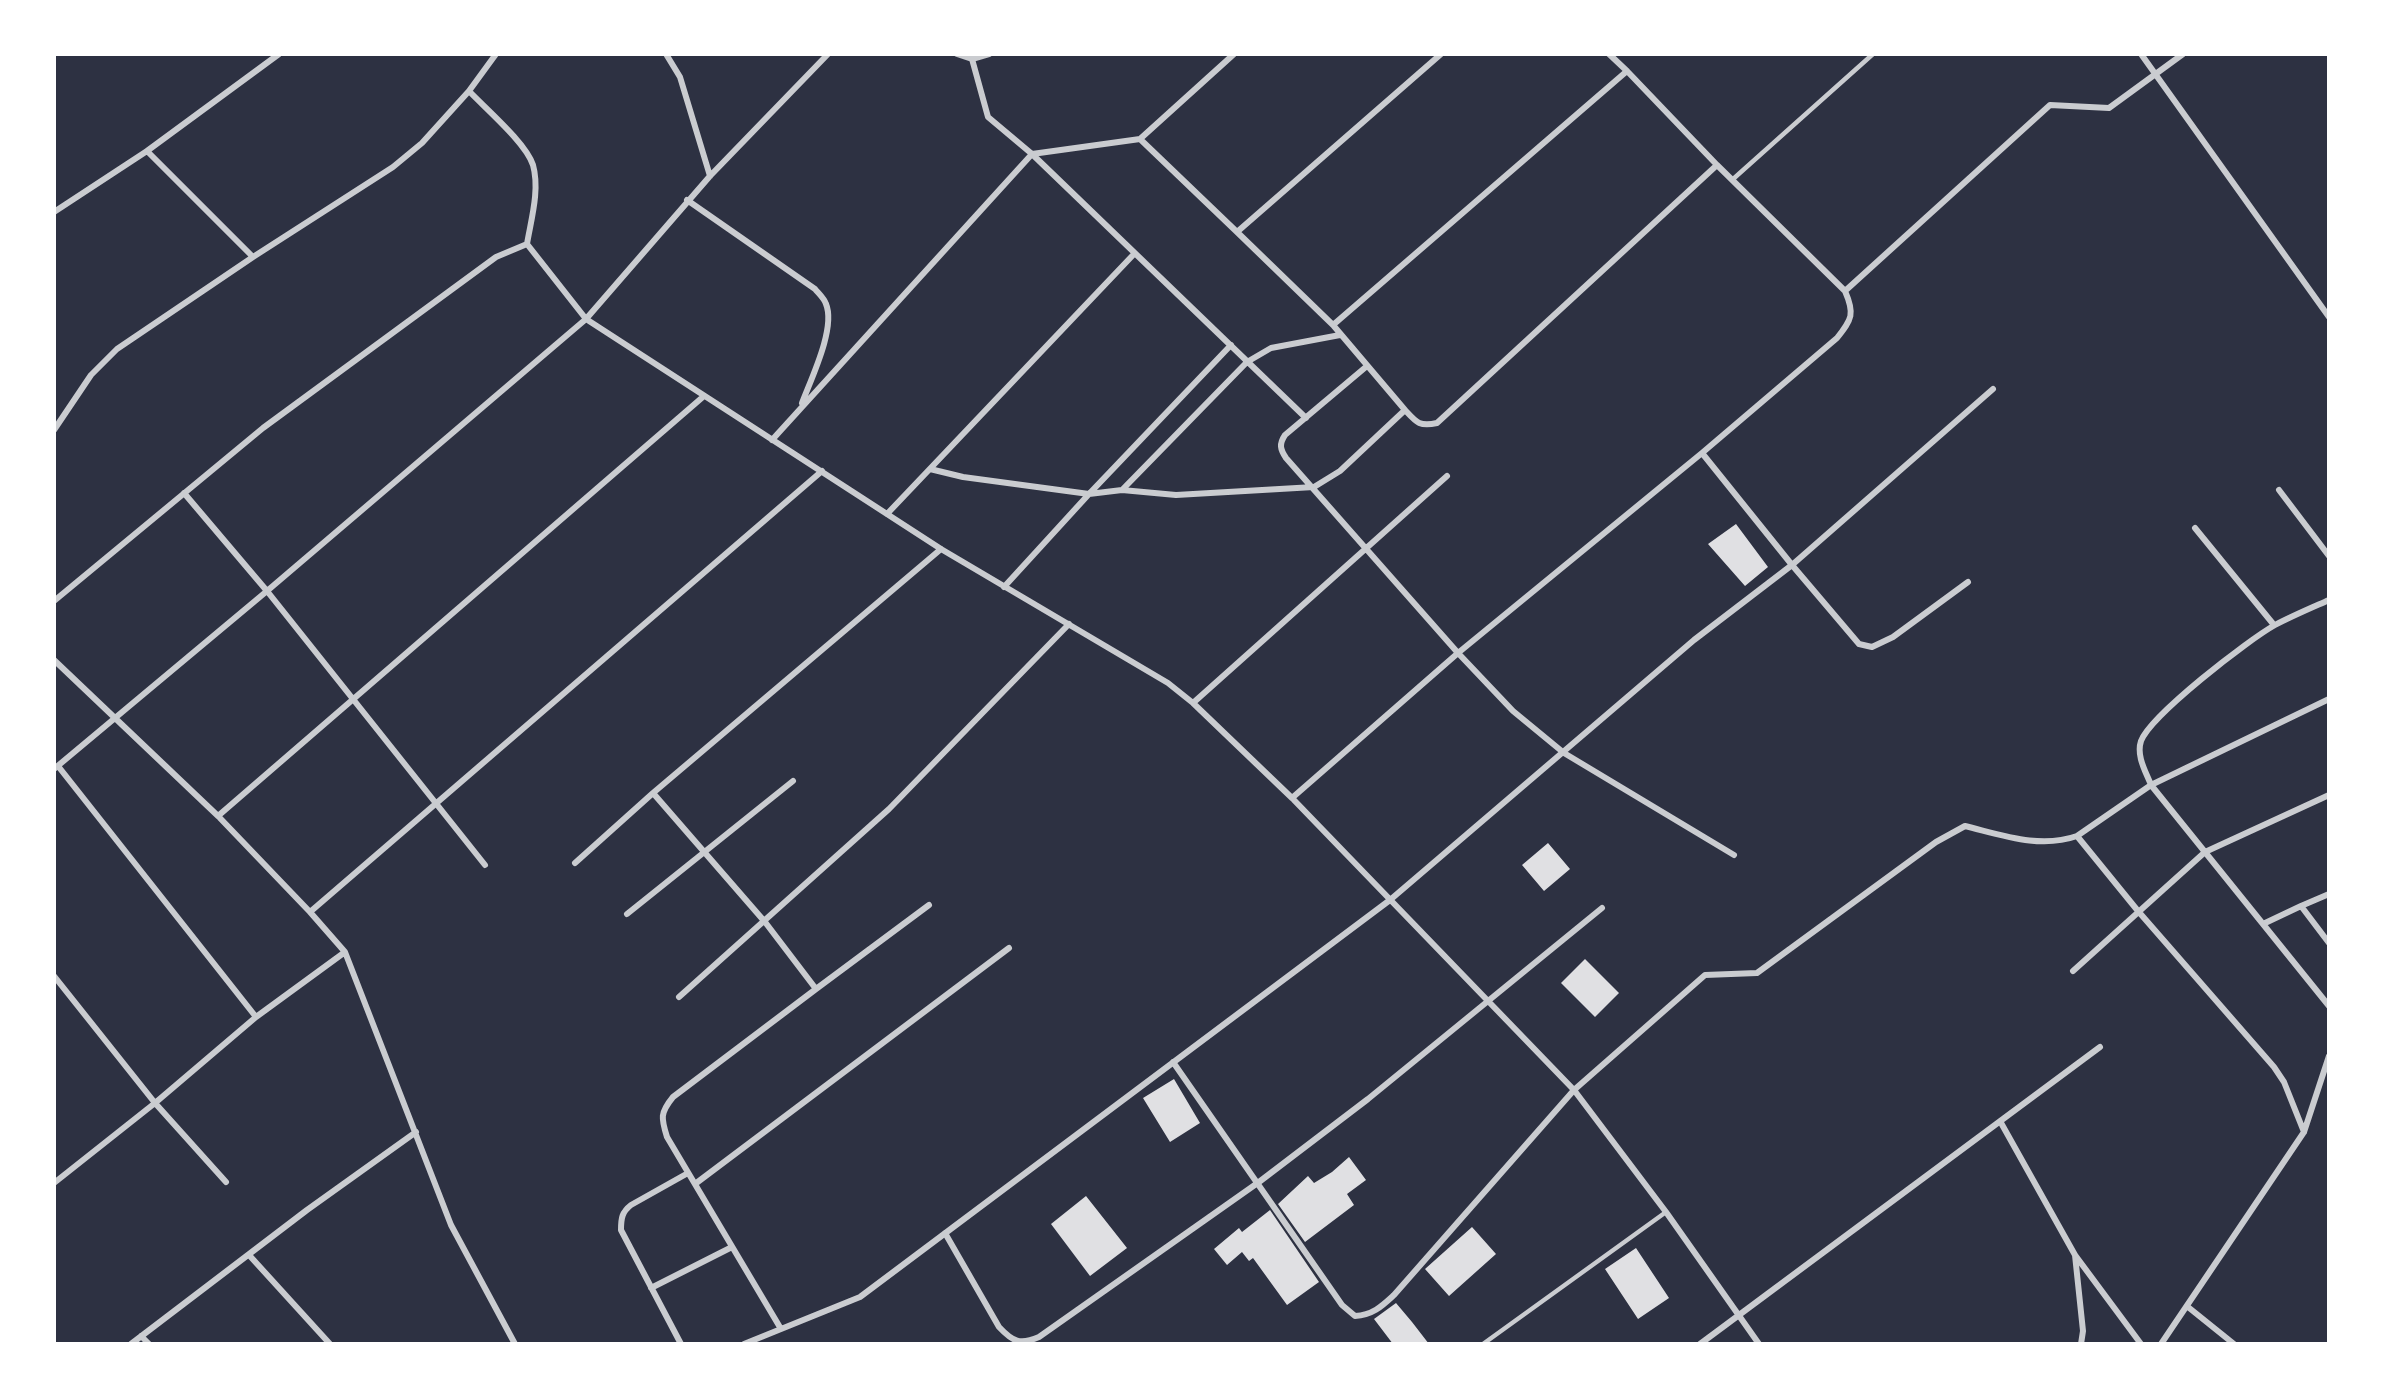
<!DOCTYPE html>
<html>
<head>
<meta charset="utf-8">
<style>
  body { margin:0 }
  #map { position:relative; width:2383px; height:1398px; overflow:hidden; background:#2d3142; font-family:"Roboto Condensed",sans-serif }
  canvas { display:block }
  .frame { position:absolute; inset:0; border:56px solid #fff; pointer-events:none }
</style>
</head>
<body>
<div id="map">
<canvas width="2383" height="1398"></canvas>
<div class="frame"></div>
</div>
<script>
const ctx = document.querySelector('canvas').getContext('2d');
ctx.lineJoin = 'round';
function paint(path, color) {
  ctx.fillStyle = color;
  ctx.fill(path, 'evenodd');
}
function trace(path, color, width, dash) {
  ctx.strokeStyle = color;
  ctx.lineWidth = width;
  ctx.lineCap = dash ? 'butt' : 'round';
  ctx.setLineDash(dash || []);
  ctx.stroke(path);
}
paint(new Path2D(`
  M1736,524L1768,567L1745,586L1708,544Z
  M1548,843L1570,869L1544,891L1522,865Z
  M1585,959L1619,993L1595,1017L1561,983Z
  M1174,1079L1200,1123L1170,1142L1143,1098Z
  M1349,1157L1366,1180L1347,1194L1354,1205L1305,1242L1278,1204L1308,1176L1314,1183L1332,1172Z
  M1086,1196L1127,1248L1090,1276L1051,1224Z
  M1270,1210L1319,1282L1287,1305L1253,1258L1249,1261L1242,1252L1227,1265L1214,1249L1239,1228L1242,1232Z
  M1472,1227L1496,1254L1449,1296L1425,1269Z
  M1636,1248L1669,1298L1638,1319L1605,1269Z
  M1396,1303L1412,1322L1429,1344H1393L1374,1319Z`), '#e0e0e3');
trace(new Path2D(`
  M1732,180L1873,54
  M1483,1344L1666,1212`), '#caccd0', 4.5);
trace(new Path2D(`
  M496,54L469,91C486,109 526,143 533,165C540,190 531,220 527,244
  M666,54L680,77L710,176
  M957,54L972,59L989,54
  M1234,54L1140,139L1237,232
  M1609,54L1627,71
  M2141,54L2329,317
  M972,59L988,117L1032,154L1306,418
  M147,151L279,54
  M687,200L815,289C818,293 824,298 826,304C836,328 811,379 802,403
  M54,212L147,151L253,257L393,167L422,143L469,91
  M1333,325L1237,232L1441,54
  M1367,366L1285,435C1279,444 1280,449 1286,458L1458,653L1513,711L1564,753L1734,855
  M1405,410C1416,422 1419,427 1437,423L1717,165L1845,291
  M54,430L91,375L117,349L253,257
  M772,440L1032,154L1140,139
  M1702,453L1792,565L1859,644L1872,647L1893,637L1968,582
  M930,469L963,477L1089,494L1122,490L1176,495L1314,487L1340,471L1405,410L1333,325L1627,71L1717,165
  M1122,490L1247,362L1271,348L1340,335
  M2279,490L2329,556
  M184,493L267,591L485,865
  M887,514L1134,254
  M2195,528L2274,625
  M1004,587L1089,494L1231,345
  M54,601L263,428L496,257L527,244L586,319L710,176L828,54
  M54,660L218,816L310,912L345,952L451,1225L515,1344
  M2329,699L2151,785L2329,1006
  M1193,703L1447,476
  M58,766L256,1017
  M54,769L267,591L586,319L941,549L1168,683L1193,703L1292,798L1574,1090L1666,1212L1759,1344
  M653,793L765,922L816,989L929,905
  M1292,798L1458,653L1702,453L1837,338C1852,319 1855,314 1845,291L2050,105L2109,108L2183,54
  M218,816L704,396
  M575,863L653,793L941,549
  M2329,894L2301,906L2329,943
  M310,912L822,471
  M627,914L793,781
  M2263,924L2301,906
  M2073,971L2205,852L2329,795
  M54,976L155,1103L226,1182
  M679,997L889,809L1069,624
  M1173,1062L1342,1305L1355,1316C1373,1315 1382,1306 1394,1295L1574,1090L1705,975L1757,973L1936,842L1965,826C2002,835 2040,849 2077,836
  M2000,1121L2075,1255L2141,1344
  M2304,1132L2284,1082L2274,1067L2138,911L2077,836L2151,785C2146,772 2136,756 2141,741C2151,715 2248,640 2275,625C2292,616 2311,608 2329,600
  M54,1183L155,1103L256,1017L345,952
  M695,1184L1009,948
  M945,1233L999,1327C1013,1342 1020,1345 1039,1337L1259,1182L1368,1099L1602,908
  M249,1255L330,1344
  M2075,1255L2083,1331L2081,1344
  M651,1288L732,1247
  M2188,1307L2234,1344
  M781,1329L667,1137C661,1118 660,1113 673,1097L816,989
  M141,1336L149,1344
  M131,1344L307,1210L416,1132
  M681,1344L621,1230C621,1218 622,1212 631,1205L688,1173
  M744,1344L860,1297L1390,900L1694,640L1792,565L1993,389
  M1700,1344L2100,1047
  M2161,1344L2304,1132L2329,1056`), '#caccd0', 6);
</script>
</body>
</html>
